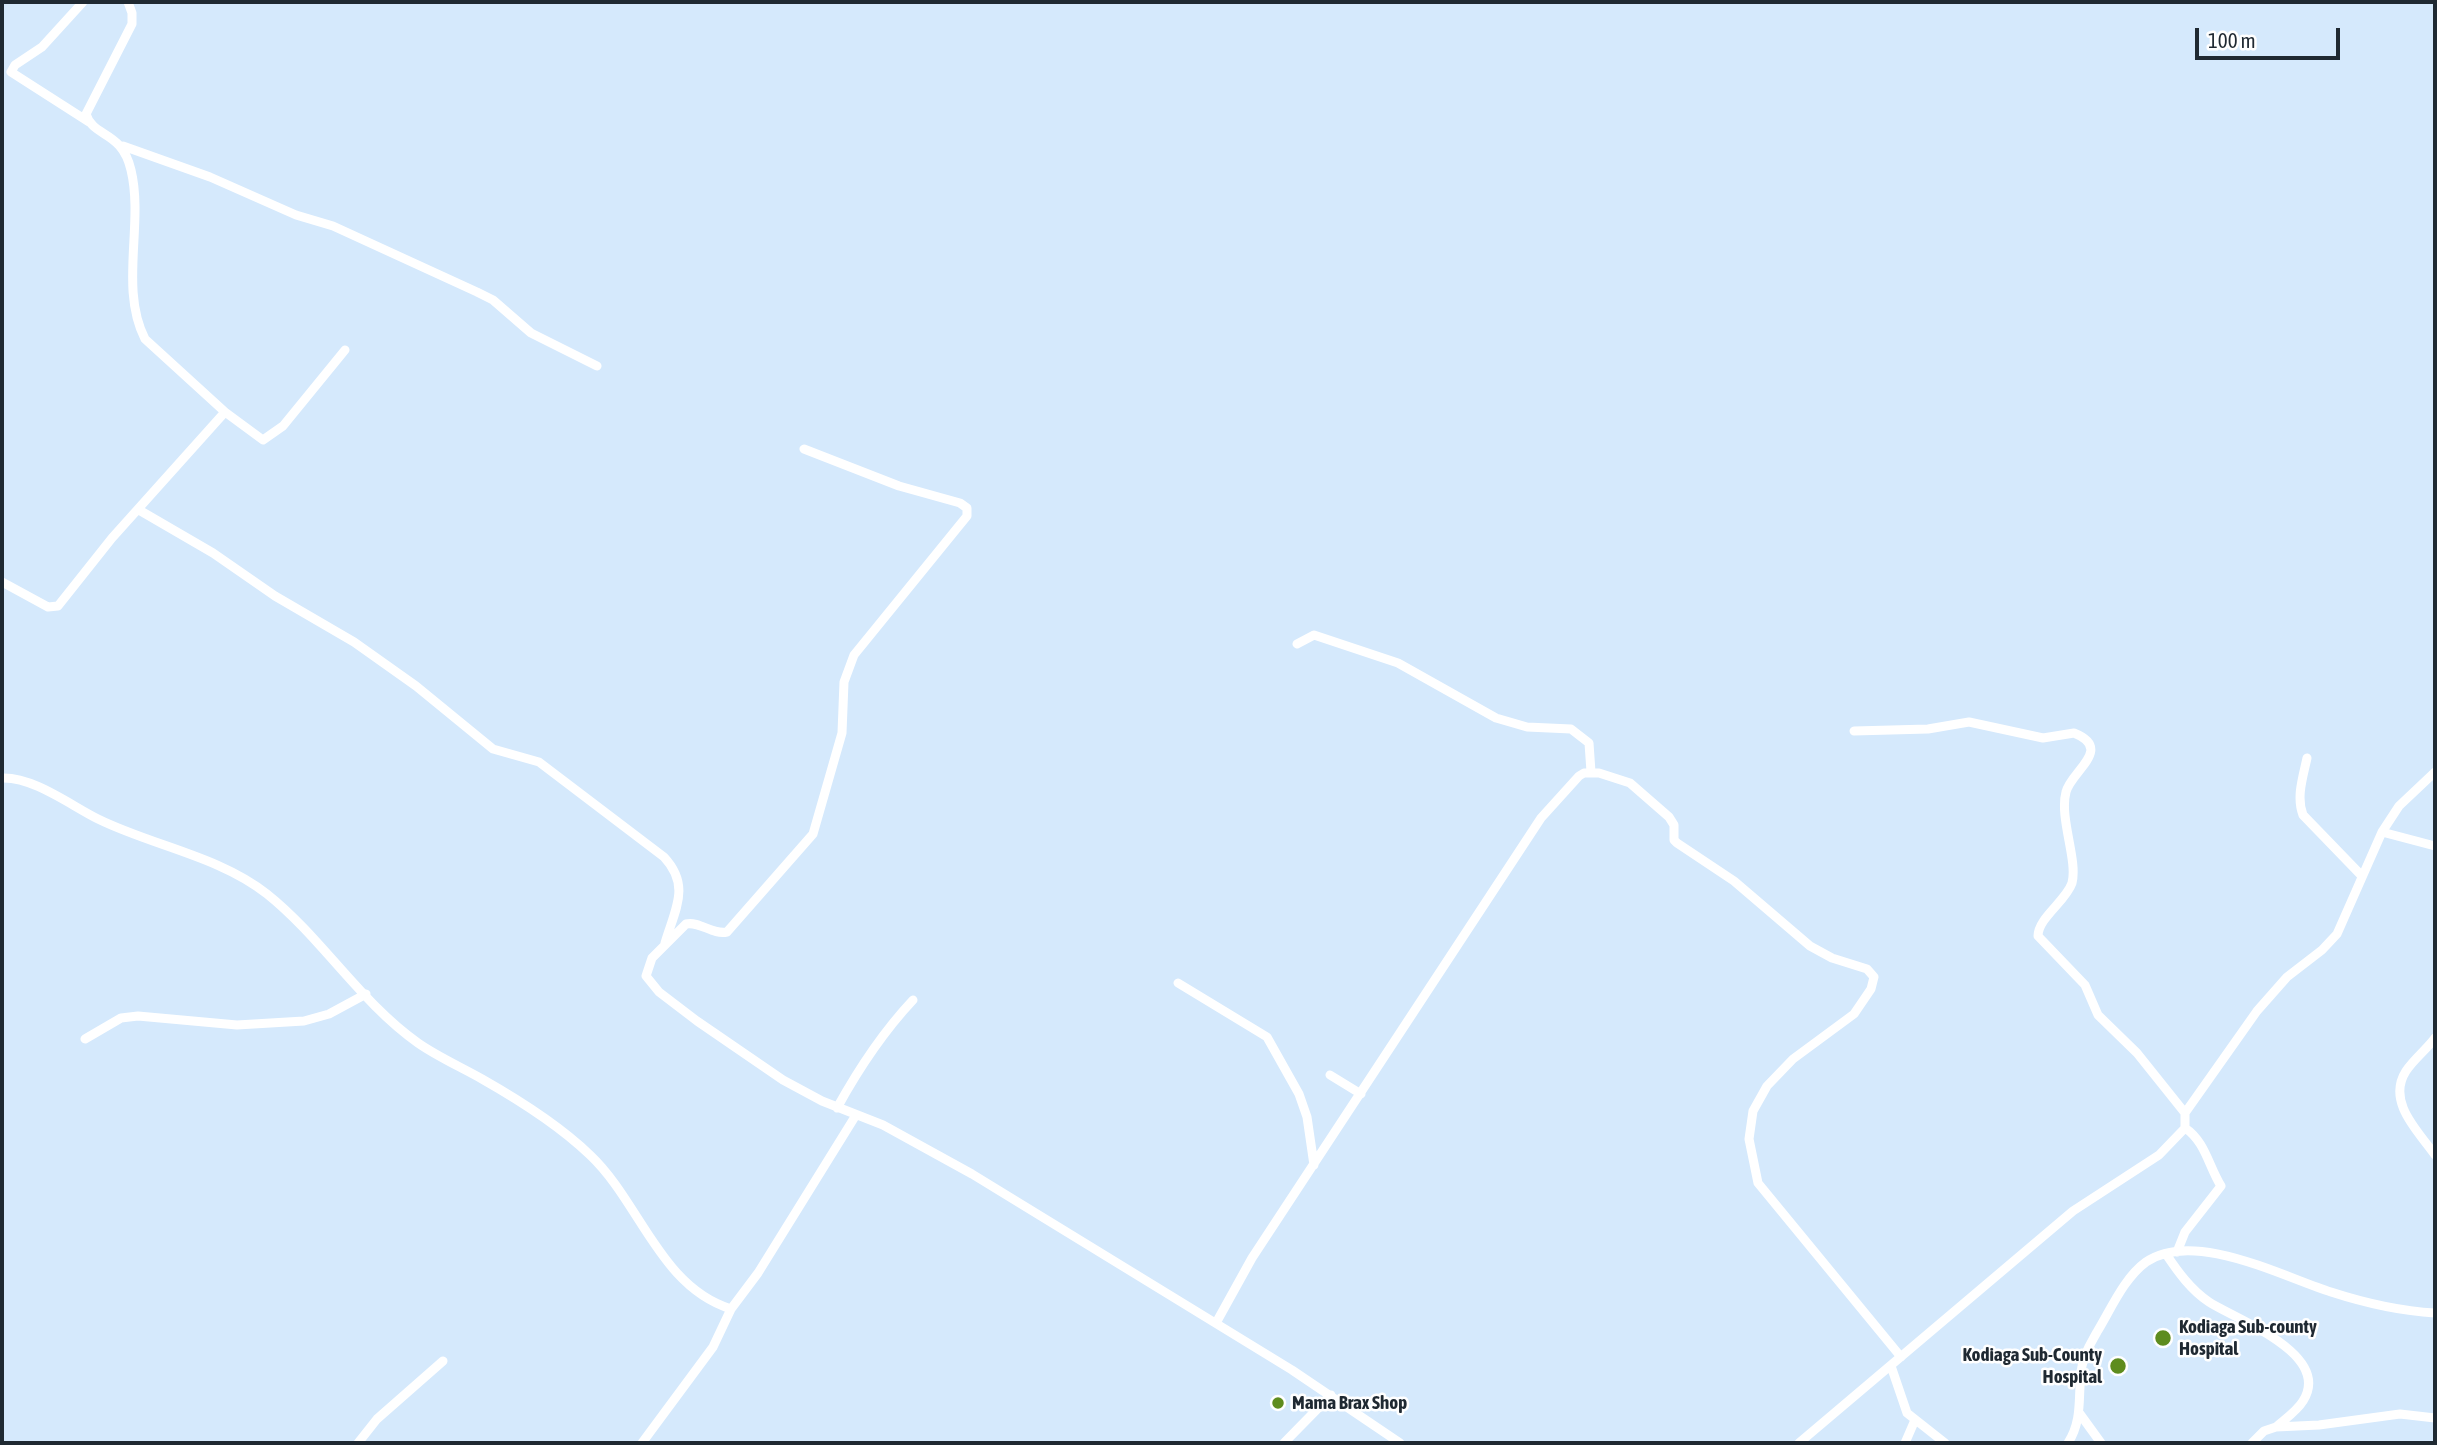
<!DOCTYPE html>
<html>
<head>
<meta charset="utf-8">
<style>
  body { margin:0 }
  #map { position:relative; width:2437px; height:1445px; overflow:hidden; background:#d5e9fc; font-family:"Asap Condensed",sans-serif }
  canvas { display:block }
  .frame { position:absolute; inset:0; border:4px solid #1f2932; pointer-events:none }
  .scale { position:absolute; left:2195px; top:28px; width:145px; height:32px; box-sizing:border-box; border:4px solid #1f2932; border-top:0; padding-left:9px; font-size:21px; line-height:24px; white-space:nowrap; color:#1f2932; -webkit-text-stroke:5px #fff; paint-order:stroke }
</style>
</head>
<body>
<div id="map">
<canvas width="2437" height="1445"></canvas>
<div class="frame"></div>
<div class="scale">100 m</div>
</div>
<script>
const ctx = document.querySelector('canvas').getContext('2d');
ctx.lineJoin = 'round';
function trace(path, color, width, dash) {
  ctx.strokeStyle = color;
  ctx.lineWidth = width;
  ctx.lineCap = dash ? 'butt' : 'round';
  ctx.setLineDash(dash || []);
  ctx.stroke(path);
}
function label(font, color, halo, rows, align = 'center') {
  ctx.font = font + ' "Asap Condensed",sans-serif';
  ctx.lineWidth = 5;
  ctx.setLineDash([]);
  ctx.textBaseline = 'middle';
  ctx.strokeStyle = halo;
  ctx.fillStyle = color;
  for (const [text, x, y, turn = 0] of rows) {
    ctx.save();
    ctx.translate(x, y);
    ctx.rotate((+turn || 0) * Math.PI / 180);
    ctx.textAlign = isNaN(turn) ? turn : align;
    if (halo) ctx.strokeText(text, 0, 0);
    ctx.fillText(text, 0, 0);
    ctx.restore();
  }
}
trace(new Path2D(`
  M83,2L42,47L15,65L11,72L89,122
  M128,2L132,13V24L86,114C93,138 122,130 131,170C144,224 119,288 145,339L225,412L263,440L283,426L345,350
  M123,146L210,177L296,215L333,226L477,292L493,300L531,333L597,366
  M804,449L899,486L960,503L967,508V516L854,655L844,682L842,733L813,834L727,932C712,935 700,921 686,924L652,958L646,976L659,992L697,1021L783,1080L822,1101L883,1125L972,1174L1292,1370L1400,1443
  M139,510L213,553L275,596L354,642L416,686L493,749L539,762L664,857C691,886 675,909 665,943
  M2,582L48,607L58,606L112,538L225,412
  M1297,644L1314,635L1398,663L1496,718L1527,727L1571,729L1589,743L1591,772
  M1854,731L1928,729L1969,722L2043,738L2074,733C2114,749 2071,771 2066,792C2059,818 2078,860 2072,883C2066,901 2038,918 2038,936L2085,985L2098,1015L2137,1053L2185,1113
  M2307,758C2303,777 2296,797 2303,815L2361,875
  M2,778C34,777 70,805 98,819C153,846 219,856 267,894C322,938 360,1002 418,1043C438,1057 461,1067 482,1079C519,1100 560,1126 590,1155C640,1202 660,1287 731,1309
  M2382,832L2435,846
  M1178,983L1267,1037L1299,1094L1307,1117L1314,1165
  M2435,1038C2427,1049 2414,1059 2406,1071C2386,1102 2419,1132 2435,1155
  M85,1039L121,1018L138,1016L237,1025L304,1021L329,1014L366,994
  M1330,1075L1361,1094
  M837,1108C859,1068 883,1032 913,1000
  M2177,1252L2185,1232L2221,1186C2209,1167 2205,1141 2185,1128
  M2166,1254C2178,1272 2191,1290 2209,1302C2235,1319 2333,1354 2303,1401C2297,1411 2285,1419 2276,1427
  M1216,1323L1252,1258L1541,818L1579,776L1584,773H1599L1630,783L1669,817L1674,825V840L1677,843L1734,881L1810,946L1832,958L1867,969L1874,977L1871,989L1854,1014L1793,1059L1767,1086L1753,1111L1749,1139L1758,1183L1901,1357
  M1891,1366L1907,1413L1945,1443
  M2080,1414L2101,1443
  M358,1443L377,1419L443,1361
  M642,1443L713,1347L731,1309L758,1273L856,1115
  M1284,1443L1331,1395
  M1799,1443L2073,1211L2159,1155L2185,1128V1113L2257,1011L2287,977L2322,950L2337,934L2382,832L2399,806L2435,772
  M1905,1443L1915,1420
  M2068,1443C2084,1418 2077,1394 2082,1366C2084,1353 2091,1343 2097,1332C2111,1309 2124,1278 2146,1262C2194,1229 2283,1277 2331,1292C2365,1303 2400,1311 2435,1313
  M2252,1443L2264,1431L2276,1427L2319,1425L2400,1414L2435,1418`), '#fff', 9);
for (const [x, y, r, color] of [
  [2163,1338,9,"#5e8c1e"],
  [2118,1366,9,"#5e8c1e"],
  [1278,1403,7,"#5e8c1e"]
]) {
  const dot = new Path2D();
  dot.arc(x, y, r, 0, 2 * Math.PI);
  ctx.fillStyle = color;
  ctx.fill(dot);
  trace(dot, '#fff', 2.5);
}
label('bold 19px', '#1f2932', '#fff', [
  ["Kodiaga Sub-county",2179,1327],
  ["Hospital",2179,1349],
  ["Kodiaga Sub-County",2102,1355,"right"],
  ["Hospital",2102,1377,"right"],
  ["Mama Brax Shop",1292,1403]
], 'left');
</script>
</body>
</html>
